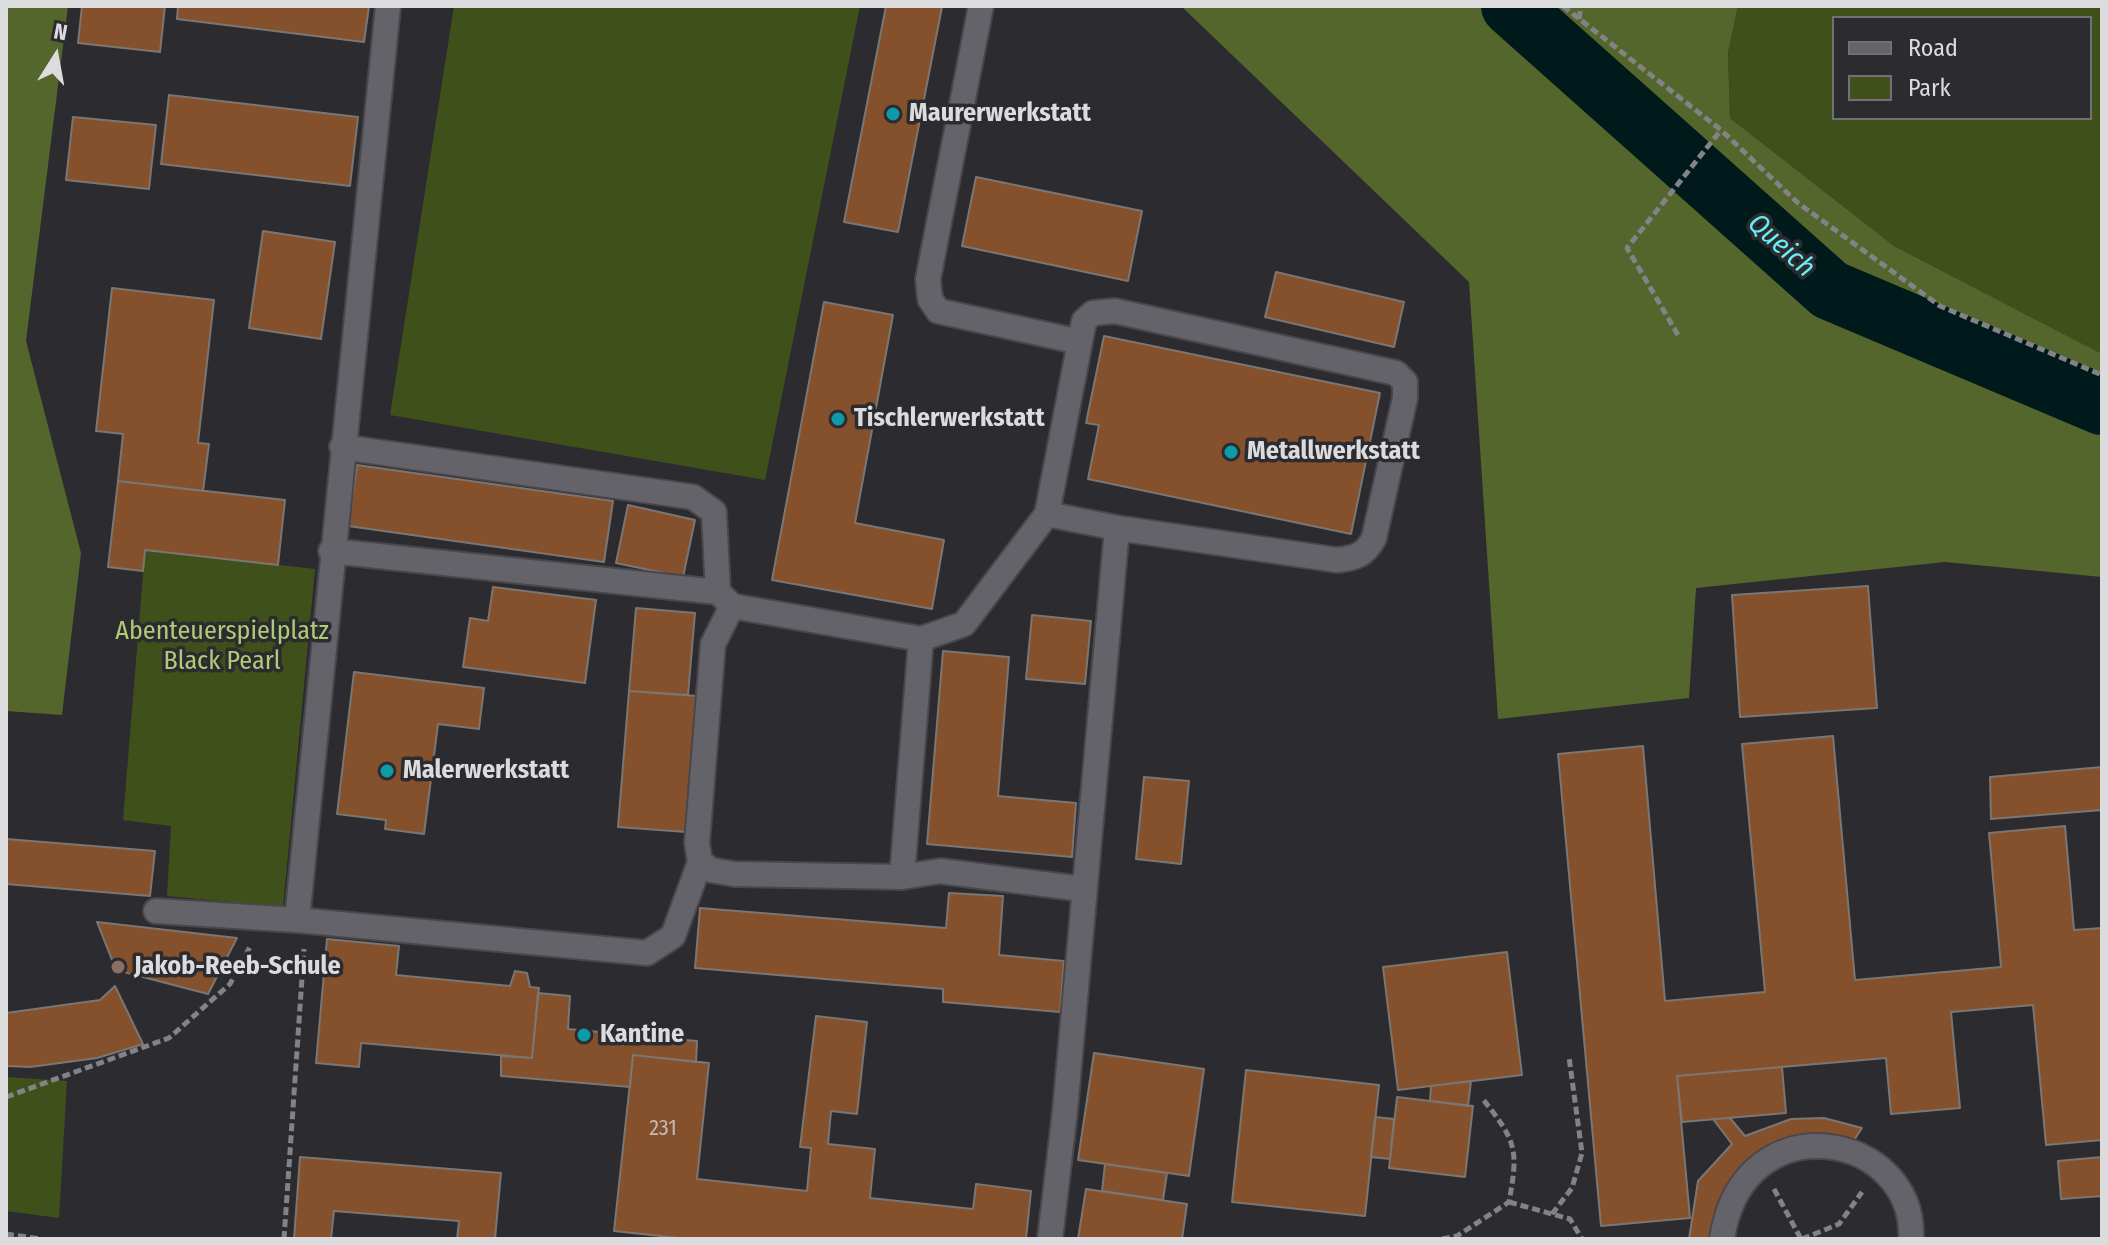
<!DOCTYPE html>
<html>
<head>
<meta charset="utf-8">
<style>
  body { margin:0 }
  #map { position:relative; width:2108px; height:1245px; overflow:hidden; background:#2c2b30; font-family:"Fira Sans Condensed",sans-serif }
  canvas { display:block }
  .frame { position:absolute; inset:0; border:8px solid #dcdbde; pointer-events:none }
  .legend { position:absolute; left:1832px; top:16px; width:260px; height:104px; box-sizing:border-box; background:#2c2b30; border:2px solid #727176; margin:0; padding:10px 14px; list-style:none; font-size:24px; color:#dcdbde }
  .legend li { display:flex; align-items:center; gap:16px; height:40px }
  .legend b { width:40px; border:2px solid #727176 }
  .north { position:absolute; left:16px; top:16px; width:80px; height:80px; -webkit-text-stroke:6px #2c2b30; paint-order:stroke; rotate:11deg; font-size:22px; font-weight:700; line-height:32px; text-align:center; color:#dcdbde }
  .north::after { content:''; display:block; margin:auto; width:28px; height:36px; background:#dcdbde; clip-path:polygon(50% 0,100% 100%,50% 72%,0 100%) }
</style>
</head>
<body>
<div id="map">
<canvas width="2108" height="1245"></canvas>
<div class="frame"></div>
<ul class="legend">
<li><b style="height:10px;background:#646369"></b>Road</li>
<li><b style="height:22px;background:#40501b"></b>Park</li>
</ul>
<div class="north">N</div>
</div>
<script>
const ctx = document.querySelector('canvas').getContext('2d');
ctx.lineJoin = 'round';
function paint(path, color) {
  ctx.fillStyle = color;
  ctx.fill(path, 'evenodd');
}
function trace(path, color, width, dash) {
  ctx.strokeStyle = color;
  ctx.lineWidth = width;
  ctx.lineCap = dash ? 'butt' : 'round';
  ctx.setLineDash(dash || []);
  ctx.stroke(path);
}
function label(font, color, halo, rows, align = 'center') {
  ctx.font = font + ' "Fira Sans Condensed",sans-serif';
  ctx.lineWidth = 7;
  ctx.setLineDash([]);
  ctx.textBaseline = 'middle';
  ctx.strokeStyle = halo;
  ctx.fillStyle = color;
  for (const [text, x, y, turn = 0] of rows) {
    ctx.save();
    ctx.translate(x, y);
    ctx.rotate((+turn || 0) * Math.PI / 180);
    ctx.textAlign = isNaN(turn) ? turn : align;
    if (halo) ctx.strokeText(text, 0, 0);
    ctx.fillText(text, 0, 0);
    ctx.restore();
  }
}
paint(new Path2D(`
  M454,6H860L765,480L390,415Z
  M1738,6H2102V354L1894,246L1730,118L1728,53ZM1834,18H2090V118H1834Z
  M145,550L315,569L283,907L167,896L171,826L123,820Z
  M6,1077L67,1081L59,1218L6,1211Z`), '#40501b');
paint(new Path2D(`
  M6,6H68L26,341L81,553L62,715L6,711Z
  M1181,6H1738L1728,53L1730,118L1894,246L2102,354V577L1945,562L1696,588L1689,698L1498,719L1469,282Z`), '#54662b');
trace(new Path2D(`
  M1511,6L1830,290L2102,405`), '#00191a', 60);
const building = new Path2D(`
  M82,6H165L160,52L78,43Z
  M178,6H369L364,42L177,19Z
  M886,6L942,7L898,232L844,222Z
  M169,95L358,117L350,186L161,164Z
  M73,117L156,125L149,189L66,180Z
  M976,177L1142,211L1128,281L962,246Z
  M263,231L335,242L321,339L249,328Z
  M1276,272L1404,302L1394,347L1265,317Z
  M112,288L214,300L198,443L209,444L203,491L118,481L123,434L96,431Z
  M824,302L893,315L855,523L944,540L932,609L772,580Z
  M1104,336L1380,393L1351,534L1088,479L1099,425L1086,423Z
  M357,465L613,501L604,562L348,526Z
  M118,481L285,500L278,565L145,550L143,571L108,567Z
  M628,505L695,520L683,577L616,563Z
  M1868,586L1877,708L1740,717L1732,595Z
  M493,587L596,600L585,683L463,667L470,618L488,621Z
  M636,608L695,613L688,695L629,691Z
  M1032,615L1091,621L1085,684L1026,679Z
  M943,651L1009,657L998,796L1076,803L1072,857L927,844Z
  M354,672L484,688L479,729L438,724L424,834L385,829L386,820L337,814Z
  M629,691L697,696L686,832L618,827Z
  M1833,736L1855,980L2001,967L1989,833L2065,826L2074,930L2102,928V1140L2046,1145L2033,1005L1951,1012L1960,1108L1891,1114L1886,1058L1677,1076L1690,1218L1601,1226L1558,754L1643,746L1665,1001L1765,992L1742,744Z
  M2102,767V810L1991,819L1990,777Z
  M1144,777L1189,781L1181,864L1136,859Z
  M6,839L155,851L150,896L6,884Z
  M949,893L1003,896L999,955L1064,961L1060,1012L943,1002V989L695,968L700,908L946,928Z
  M97,922L237,938L208,994L116,970Z
  M327,939L399,946L396,975L510,986L515,971L527,973L530,987L539,988L532,1058L361,1043L359,1067L316,1063Z
  M1507,952L1522,1075L1398,1090L1383,967Z
  M115,986L143,1044L97,1058L30,1067L6,1066V1013L100,1000Z
  M538,993L570,996L568,1029L697,1041L696,1062L633,1055L630,1087L501,1076V1056L532,1058Z
  M816,1016L867,1022L857,1114L831,1111L828,1144L875,1149L870,1198L973,1209L976,1184L1031,1191L1026,1239H688L614,1231L633,1055L709,1063L697,1179L807,1191L811,1148L800,1147Z
  M1094,1053L1204,1069L1189,1176L1078,1160Z
  M1782,1067L1786,1113L1682,1122L1677,1076Z
  M1246,1070L1379,1085L1365,1216L1232,1202Z
  M1471,1081L1468,1106L1430,1101L1431,1086Z
  M1397,1097L1473,1106L1465,1177L1389,1168Z
  M1375,1117L1394,1119L1390,1159L1371,1157Z
  M1730,1118L1745,1136L1791,1119L1824,1118L1862,1128L1849,1148L1765,1150L1741,1166L1724,1192L1716,1214L1714,1239H1689L1698,1181L1732,1144L1713,1119Z
  M300,1157L501,1173L495,1239H457L459,1221L334,1211L331,1239H294Z
  M2102,1157V1196L2061,1199L2058,1161Z
  M1105,1164L1167,1173L1163,1200L1102,1191Z
  M1086,1189L1187,1204L1182,1239H1078Z`);
paint(building, '#85512c');
trace(building, '#7c7672', 2);
const minor = new Path2D(`
  M388,6L297,920L647,953L673,936L700,862
  M981,6L928,279L930,299L938,311L1080,342
  M342,447L693,497L714,512L718,592L732,606
  M1047,514L1084,321L1093,313L1115,311L1396,373L1405,382V398L1374,538C1365,555 1356,558 1337,560L1117,528
  M331,551L718,592
  M902,877L921,639
  M156,911L297,920
  M1050,1239L1065,1111L1117,528L1047,514L964,624L921,639L732,606L713,644L697,843L700,862L711,870L734,874L902,877L940,871L1083,889
  M1722,1239C1742,1100 1916,1131 1911,1239`);
trace(minor, '#49474b', 28);
trace(new Path2D(`
  M1563,6L1721,130L1798,203L1940,306L2102,375
  M1579,19L1581,6
  M1678,335L1627,248L1721,130
  M6,1097L169,1038L230,984L251,945
  M1774,1189L1801,1239
  M1509,1202L1570,1219L1582,1239
  M1552,1214L1572,1188L1582,1153L1569,1057
  M6,1234L41,1239
  M284,1239L304,949
  M1442,1239L1457,1236L1509,1202C1519,1148 1516,1141 1482,1098
  M1802,1239L1839,1224L1862,1192`), '#838286', 5, [8, 4]);
trace(minor, '#646369', 24);
for (const [x, y, r, color] of [
  [893,114,8,"#0f9aa8"],
  [838,419,8,"#0f9aa8"],
  [1231,452,8,"#0f9aa8"],
  [387,771,8,"#0f9aa8"],
  [118,967,8,"#8d6e63"],
  [584,1035,8,"#0f9aa8"]
]) {
  const dot = new Path2D();
  dot.arc(x, y, r, 0, 2 * Math.PI);
  ctx.fillStyle = color;
  ctx.fill(dot);
  trace(dot, '#2c2b30', 3);
}
label('22px', '#c6b8b2', null, [
  ["231",663,1129]
]);
label('bold 26px', '#dcdbde', '#2c2b30', [
  ["Maurerwerkstatt",909,114],
  ["Tischlerwerkstatt",854,419],
  ["Metallwerkstatt",1247,452],
  ["Malerwerkstatt",403,771],
  ["Jakob-Reeb-Schule",134,967],
  ["Kantine",600,1035]
], 'left');
label('26px', '#afcb75', '#2c2b30', [
  ["Abenteuerspielplatz",222,632],
  ["Black Pearl",222,662]
]);
label('italic 28px', '#67edf3', '#2c2b30', [
  ["Queich",1781,246,42]
]);
</script>
</body>
</html>
